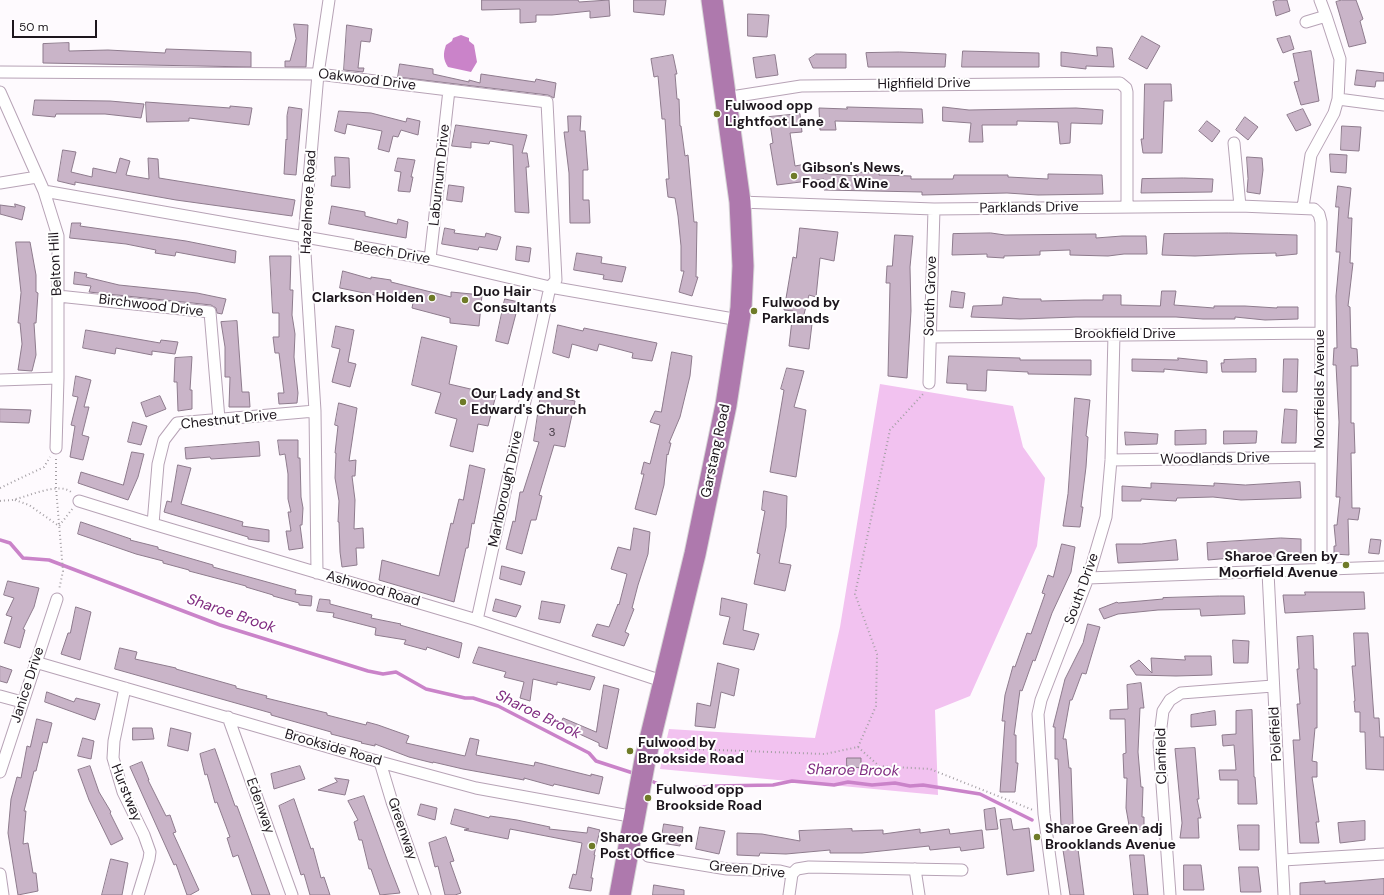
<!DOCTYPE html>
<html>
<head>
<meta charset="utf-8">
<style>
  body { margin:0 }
  #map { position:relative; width:1384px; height:895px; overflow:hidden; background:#fefafe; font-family:"DM Sans",sans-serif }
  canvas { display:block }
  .scale { position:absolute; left:12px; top:20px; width:85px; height:18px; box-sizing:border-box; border:2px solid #1d161d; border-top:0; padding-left:5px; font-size:12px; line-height:14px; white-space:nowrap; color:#1d161d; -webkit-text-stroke:3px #fff; paint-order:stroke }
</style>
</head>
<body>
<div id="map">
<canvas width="1384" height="895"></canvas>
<div class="scale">50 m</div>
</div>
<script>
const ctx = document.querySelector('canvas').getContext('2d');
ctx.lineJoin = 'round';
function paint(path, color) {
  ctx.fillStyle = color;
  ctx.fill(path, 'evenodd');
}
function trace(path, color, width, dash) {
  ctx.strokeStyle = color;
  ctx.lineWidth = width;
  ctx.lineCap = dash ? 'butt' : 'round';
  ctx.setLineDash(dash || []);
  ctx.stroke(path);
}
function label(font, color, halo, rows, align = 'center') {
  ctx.font = font + ' "DM Sans",sans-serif';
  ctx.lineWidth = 4;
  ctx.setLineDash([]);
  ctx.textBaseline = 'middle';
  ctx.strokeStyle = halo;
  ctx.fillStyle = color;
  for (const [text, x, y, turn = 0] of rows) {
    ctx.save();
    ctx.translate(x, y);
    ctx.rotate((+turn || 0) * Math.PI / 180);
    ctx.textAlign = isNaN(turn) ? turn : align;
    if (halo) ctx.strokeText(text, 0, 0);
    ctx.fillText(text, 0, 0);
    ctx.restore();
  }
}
paint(new Path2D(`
  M880,384L1013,406L1023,447L1045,478L1037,546L970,696L935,710L938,795L660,769L669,729L815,738L840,627Z`), '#f2c2f0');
paint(new Path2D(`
  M461,35L469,38V41L474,45L477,62L471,72L448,67C443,59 443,54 446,45L452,41L453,38Z`), '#ca83c9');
trace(new Path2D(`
  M0,540L10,543L23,558L49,560L220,625L368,671L383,674L396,672L426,689L465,698H473L498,706L589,753L596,761L636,774
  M649,780L663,786L678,789L714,786L773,785L792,781L834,785L848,782L872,785L895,783L910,786L923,785L980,794L1032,820`), '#ca83c9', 3.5);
const building = new Path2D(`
  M482,0H578L579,2L609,0L610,16L590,18V11L552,15H536V22L520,23V9L482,10Z
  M634,0H666L664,15L634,12Z
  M1278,0H1287L1290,11L1276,16L1273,2Z
  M1342,0H1356L1363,19L1360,21L1366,43L1349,47L1336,2Z
  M748,14L769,15L767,37L748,36Z
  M294,24L308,25L306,67H285V61H290L296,39Z
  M347,25L372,29L370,42L361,41L358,68H364L363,72L344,70Z
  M1142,36L1160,46L1147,69L1129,59Z
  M1290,36L1294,49L1283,53L1277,39Z
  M69,43V51L108,50L165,53L166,49L251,52V67L43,63V44Z
  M1097,47L1112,48L1114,67L1086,66V69L1061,66V52L1097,56Z
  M963,51L1039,53V67H962Z
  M1311,51L1319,101L1301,105L1294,82L1299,81L1293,54Z
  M900,52L946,54L945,67H868L866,53Z
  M816,54H846V68H813L809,59Z
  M673,55L677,74H675L677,99H679L680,126H681L685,156L688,155L694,222H697L696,277H698L692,296L679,292L684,271H681V246L678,216L675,198L668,197L666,179H669L665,119H662L658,76L654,77L651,59Z
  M775,55L778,75L756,78L753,58Z
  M400,64L433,69V74L469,82V80L480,83L481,74L535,82L536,79L556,83L554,98L548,95L398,77Z
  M1357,70L1384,73V81H1376L1375,87L1355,85Z
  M1145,84H1171L1172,101H1164L1162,153H1143L1141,139H1143Z
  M35,100L110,101L144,104L141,118L105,114H56L55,117L33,115Z
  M146,102L230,108V106L252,108L249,125L189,118V121L147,122Z
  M289,107L302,109L296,175L284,174L286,139L287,140V116Z
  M847,107L922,109L923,123L835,121L836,130H820L819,108L847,109Z
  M943,107L969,110L1076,108L1103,110L1102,124L1071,123L1070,143L1060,144L1058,122L1017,121V125H982L983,142H969L971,123L943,121Z
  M1303,109L1311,125L1296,131L1287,115Z
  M339,111L371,113L406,122L407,118L420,121L418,135L401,130L398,137L393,136L389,152L378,149L382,131L347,124L345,134L335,131Z
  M800,114L802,132L790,133L795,166L806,164L807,172L856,176V172L879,173V175L911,176V179H953L954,175H1008V177L1048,179V174L1102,175L1103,194L1038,195L1007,193L922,195V192L824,190V179L777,185L770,144L773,143L769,117Z
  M568,116H581L580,131H585L588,170H583V200H589L590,223H570L569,173L564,132H568Z
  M1245,117L1258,127L1248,140L1236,130Z
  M1207,121L1220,131L1212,142L1199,131Z
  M456,125L527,135L522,153H527L529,167H526L529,213L515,212L513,145L490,141L489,144L471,142V148L452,146Z
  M1342,126L1361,127L1359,151L1341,150Z
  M63,150L76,152L71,172L92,177L93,168L116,173L120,158L130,161L126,175L149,179L148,158L158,159L159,178L295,200L292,216L176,200L75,182V185L58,181Z
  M1330,154L1347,155L1346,173L1331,172Z
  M335,157L349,158L350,188L331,186L332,176H335Z
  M1247,157L1262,158L1263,170L1260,194L1247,192L1248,179Z
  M398,158L415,160L411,177H413L410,192L398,191L401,172L395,171Z
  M1184,178L1213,179L1212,192L1141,193L1142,179Z
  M449,185L464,187L462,202L447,200Z
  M1338,186L1351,188L1348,218H1352L1350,263H1353L1348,306L1350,307L1351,348L1357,349L1358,366H1351V423H1354L1355,453H1351L1352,508H1360L1358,520L1348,519L1349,555L1334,554V546H1336L1334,525H1337L1340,497H1336L1339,422L1336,365H1333L1334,348H1337L1336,296L1340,252H1336L1339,207H1336Z
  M15,204L25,207L22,220L0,214V205L15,207Z
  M332,206L365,212V216L397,224L398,219L408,222L406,238L329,224Z
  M72,223H81L80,226L186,241L236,251L235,263L176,252L175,256L155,253L156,250L126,244L70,238Z
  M445,228L455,230L454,233L485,237L486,233L501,237L497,250L479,247L478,250L442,244Z
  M800,228L838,232L834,261L820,258L816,297L809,295L802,322L812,324L809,349L789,346L793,311L784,310L793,257L796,258Z
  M991,233L1005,235L1096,234V238L1122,236H1146L1147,254H1124L1108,256L1070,255V250L1040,251V255L1004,256V258L987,257V254L952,255L953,234Z
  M1229,233L1297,235V254L1276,256V253L1239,254L1195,256L1162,255L1164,234Z
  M895,235L913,236L910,267L911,311L907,378L888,376L890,283H886L887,266H892Z
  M16,242H30L36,275V292L38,293L36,323H34L36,355L32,371L18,370L22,344L20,323H18L21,293Z
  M517,246L531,248L529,262L516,260Z
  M577,253L602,257L601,263L626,267L622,282L603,279L604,275L574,270Z
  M270,256H291L290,290H293L292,315L295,334L294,357L298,393L297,403L279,404L278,393H284L279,353H275L273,337H279V313H273Z
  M343,271L371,279V277L391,280V282L451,297V292L482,295L479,326L450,323V318L412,308L413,303L340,288Z
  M75,272L87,274L86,277L119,285L197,293L226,299L222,314L217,313L216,308L211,305L89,292L91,286L74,284Z
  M952,291L965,293L963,308L950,307Z
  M1162,291H1176L1174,305L1214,308V306H1245L1277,308V307H1298V319L1265,320L1235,317V319H1203L1176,317H1076L1020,319L971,317L973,306L1002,305L1003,297L1020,299H1041V301L1084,300H1103V295H1121V305L1160,306Z
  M505,299L519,302L508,344L496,341Z
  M237,321L242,392H249L250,407H229L230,377H225V347L221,322Z
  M558,325L583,331L584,328L657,343L652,361L632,358L633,353L599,344L597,351L572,344L569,358L553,353Z
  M336,326L354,330L348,362L356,364L350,387L332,382L340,349L332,347Z
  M86,330L160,343L161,340L178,342L175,354L152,351V355L116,348L115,354L83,348Z
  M422,337L457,346L449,384L496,395L488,426L478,424L473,452L450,446L457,419L435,413L441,393L412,385Z
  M672,352L692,356L690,376L680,417L669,443H671L668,455L667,454L664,485L656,515L635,509L644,474H641L644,462L650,464L660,425L650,422L655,411L661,412Z
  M949,356L1020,358V360H1091V375L1028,374V372L987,370L986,391L967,390V384L947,383Z
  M192,357L190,390H192V409L178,411L177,382H174L175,358Z
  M1178,358L1207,361V373L1164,369V372L1132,371V359L1178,360Z
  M1256,359V372H1222L1221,363H1224V360Z
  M1284,359H1298L1297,392H1283Z
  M787,368L804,371L794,407L806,410L796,477L770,472L784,390L781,389Z
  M76,376L91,380L84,407H89L82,435L89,437L83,460L70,457L75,426L71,425L78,397L73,396Z
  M541,394L575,401L565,447L554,445L539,495L542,496L536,520H531L522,554L506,549L513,521L515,522L520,492H523L539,442L534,441Z
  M160,396L166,409L146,417L141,403Z
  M1075,398L1090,400L1086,436L1088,437L1086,467L1081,507H1083L1080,527L1063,526L1068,494Z
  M339,403L357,408L349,461L356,460L355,476H352L355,500L354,529L363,528L364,548H356L357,565L342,567L340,552L339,522H338L339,501L335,478L336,453H335L338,426L335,425Z
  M0,409L31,410L29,423L0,422Z
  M1285,409L1297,410L1296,443H1282Z
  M133,422L147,426L141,445L128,442Z
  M1206,430V444L1175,445V431Z
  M1224,431H1257L1256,443L1224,444Z
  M1125,432L1158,434L1157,444L1126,445Z
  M278,440H298V458H300L301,497L303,508L302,525H300L303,548L289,550L286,531H291L288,512H291L288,499V474L285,454L280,455Z
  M259,442L260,456L211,459L210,457L186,459L185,448Z
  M132,452L144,454L138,477L128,500L78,483L81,472L123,485Z
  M178,465L191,468L181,504L243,522L242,526L269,530V542L248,539V537L164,512L167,501L171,502Z
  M470,465L485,469L474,524L472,523L468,548H466L454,602L379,580L382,560L439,576L451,523L453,524L459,499L463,500Z
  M1300,482L1301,498L1241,500L1213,497L1177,498L1176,501L1141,499V501H1122V486L1151,488V483L1214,486V483L1245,485Z
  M764,491L787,496L786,527L779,563L791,565L785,591L754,584L760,554L757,553L765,511L762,510Z
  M81,522L131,539L130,540L158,547V549L213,565V567L296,590L295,594L312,596L311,606L299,605V603L273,596V595L246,587V586L189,571V570L163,563V561L136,554L78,534Z
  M634,528L650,532L648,554L638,585L632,608L634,609L625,632L629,634L624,646L592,636L597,624L609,627L618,604L619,605L627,574L611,569L618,547L630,550Z
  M1281,538L1301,539V558L1266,556V558L1243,559V557L1208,560L1207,543Z
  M1371,539L1381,540L1379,554L1369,553Z
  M1176,540L1178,560L1118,563L1116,544H1141Z
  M1062,544L1075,547L1071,572L1052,613L1035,661L1033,660L1022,691L1020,690L1014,735H1016V763H1018L1015,792H1000L1005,721H1002L1005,695L1013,666L1015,667L1027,633L1031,634L1045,594L1042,593L1048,575L1053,577Z
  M502,566L525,572L521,585L500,579Z
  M8,581L39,588L34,607L23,629L25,630L20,648L4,643L12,617L6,615L14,598L4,595Z
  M1305,592H1364L1365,609L1285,613L1283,595H1305Z
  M1220,596H1244L1245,614L1201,616L1200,609L1158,610L1118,614L1104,619L1099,609L1117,602L1118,603L1163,599V598Z
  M722,598L747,604L743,630L759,634L754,650L723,644L730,617L720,615Z
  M320,599L330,600V604L372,615L371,618L401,624L400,625L462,643L459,658L427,647L426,650L404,644L406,640L375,635L376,628L333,617L334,613L317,611Z
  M496,599L521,606L516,617L493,611Z
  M542,601L565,605L560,623L539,619Z
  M76,607L91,612L80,660L61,654L68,633H70Z
  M1088,624L1100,627L1086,674L1082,673L1072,700H1070L1063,739H1066L1069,768H1071L1073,825H1061L1058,759H1055V727H1053L1065,679L1083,643Z
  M1354,633H1368L1374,718H1379L1380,737H1384V770L1366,769L1365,732H1360V712H1355L1354,701H1355L1352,666H1355Z
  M1313,636L1314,669H1317V728H1315L1312,761L1317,762V777H1312L1319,822H1316L1319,843H1300L1293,740H1300L1297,704H1300L1297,669H1299L1297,637Z
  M1233,640L1249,641L1248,663H1234Z
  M479,647L509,655L595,677L590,690L557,682V685L533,679L530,701L520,698L524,682L504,677L506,672L473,663Z
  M120,648L137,652L135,659L176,668V669L236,686V688L267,696L266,698L327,713V715L366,725L367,722L378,725L409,736L406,743L465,756L470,738L479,740L476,755L534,766L535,762L591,776V774L603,777L599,794L554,784L553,786L524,778V780L463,769L433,762V763L409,757L375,744V746L361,743L362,742L331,734V732L271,715V713L115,669Z
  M1185,656H1211L1212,675L1176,676L1136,675L1130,666L1139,660L1152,673L1151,658L1185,660Z
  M718,663L739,669L734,696L721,692L715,728L695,726L697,703L710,706Z
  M0,666L12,670L7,683L0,681Z
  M1141,683L1144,708H1140L1138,752L1141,787H1143L1142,817H1144V829L1130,831L1126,808L1127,778H1124L1123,754L1126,753L1125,719H1110V710L1128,709L1127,685Z
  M604,685L619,689L607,749L599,746V743L560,725L563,718L596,732Z
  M47,692L74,702L76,698L100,704L95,720L45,702Z
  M1252,710L1254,777H1255L1257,804H1238V780H1220L1219,770H1236L1234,745L1223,746L1222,735L1236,734V711Z
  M1215,711L1216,725L1191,727V715Z
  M37,719L52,723L47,743L43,742L36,771H34L24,811H26L23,844L28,843L33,873H36L38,891L18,895L8,833L11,799L17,777L21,778L27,746L30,747Z
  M133,728H152L154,739L133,740Z
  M171,728L191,733L188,751L168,746Z
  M83,738L94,741L91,759L78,756Z
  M1195,748L1199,799H1197L1201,818H1198L1199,838H1180L1182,823L1175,749Z
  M215,749L235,806H237L270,895H252L238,855L233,857L227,838L230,837L217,802L215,803L207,774L205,775L200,754Z
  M847,758H861V768L847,766Z
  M142,762L149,780H148L166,816L170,815L176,832L173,833L199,890L190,895H187L176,864L174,865L130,767Z
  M90,766L99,792L111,812L110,813L123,839L111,845L89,800L78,770Z
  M300,766L305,779L274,789L271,774Z
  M335,778L349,780L345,795L318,790L337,782Z
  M364,796L388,862L400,893L380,895L371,869H369L362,840H359L354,822L358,820L348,801Z
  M294,799L311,849L313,848L321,878L324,877L330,895H310L304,874L301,875L279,806Z
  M421,804L437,808L435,820L418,815Z
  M995,808L998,829L986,830L984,810Z
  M455,809L489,818L490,816L517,820L550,827L549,829L587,833L588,827L600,830L594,855H595L591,878H593L591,891L569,888L573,874L576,875L582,843L510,829L508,839L464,830L469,829L451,824Z
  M1011,819L1013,830L1029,828L1034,871L1007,875L1000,820Z
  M1365,821V840L1340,843L1338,823Z
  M664,824L683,827L680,846L661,843Z
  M1238,825H1259V850H1240Z
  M700,827L725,831L719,854L696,849Z
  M852,829V831L883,830V834L920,829V833L949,829L950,834L982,830L984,848L961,851L960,847L930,850L929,846L862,853H830V850L786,854L760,853L759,856L737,855V833L762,834L800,841L799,831Z
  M446,837L454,861L450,862L461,893L455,895H445L438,866L435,867L429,843Z
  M1078,849L1084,895H1070L1063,850Z
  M1130,855H1144L1148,895H1134Z
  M111,859L128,863L122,895H102Z
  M1184,865H1201L1204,890H1184Z
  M1239,867H1258L1261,892H1241Z
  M1384,879V895H1300V883L1325,881V883Z
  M654,885L684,890V895H653Z`);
paint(building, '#c9b4c8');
trace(building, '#8e7b8d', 1);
const street = new Path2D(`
  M1306,22L1326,16L1320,0
  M0,72L318,74L547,102L556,280L550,287L477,620
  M0,92L44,191L58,236V378L56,448
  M725,98L801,86L1120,83L1126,88L1127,92V207
  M1338,99L1384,105
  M1234,143L1240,206
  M0,183L37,177
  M44,191L430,259L550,287L739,320
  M740,202L934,209L1240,206L1314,209L1319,214L1321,222V569
  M1303,207L1311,155L1334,113L1338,99L1340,59L1326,16
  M430,259L449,90
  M58,296L210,312L219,419
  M930,337L1320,333
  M0,380L58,378
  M929,383L934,209
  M1111,460L1320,457
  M79,501L153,524L477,620L665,682
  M153,524L158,464L164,440L177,423L315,411
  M1268,572L1284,895
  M317,573L315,411L304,237L318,74L329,0
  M1088,578L1384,567
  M35,662L380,762L476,788L635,817
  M125,688L114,741L113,758L123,792L144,835L150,852L149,859L138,895
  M0,696L22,702
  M228,717L292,895
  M380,762L392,802L425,895
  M0,772L57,599
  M648,856L727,869L780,871L792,874
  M1283,860L1384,854
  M915,869L919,895
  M0,874L3,895
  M792,874L797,869L809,867L962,870
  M789,895L792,874
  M1055,895L1044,814L1038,714L1041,700L1088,578L1106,517L1111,460L1114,334
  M1170,895L1159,743L1163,711L1170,700L1181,693L1273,686`);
const highway = new Path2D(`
  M620,895L645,760L695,554L726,405L741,308L743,266L740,202L712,0`);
trace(street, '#b7a3b6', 13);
trace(highway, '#d6d5d6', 23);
trace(new Path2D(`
  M56,459V488L63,571L59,590
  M0,488L44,467L50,457
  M15,500L29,505L59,526L73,508
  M0,501C5,500 11,501 16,499C29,496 61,481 72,493
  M858,747L876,706L877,654L855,594L890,430L924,393
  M663,748L825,754L858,747L879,766L930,769L1033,810`), '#a49fa4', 2, [1, 3]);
trace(street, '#fff', 11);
trace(highway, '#ae79ad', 21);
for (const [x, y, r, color] of [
  [717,114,4,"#6f7b28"],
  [794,176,4,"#6f7b28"],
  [432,298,4,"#6f7b28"],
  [465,300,4,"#6f7b28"],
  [754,311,4,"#6f7b28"],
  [463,402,4,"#6f7b28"],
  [1346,565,4,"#6f7b28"],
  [630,751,4,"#6f7b28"],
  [648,798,4,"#6f7b28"],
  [1037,837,4,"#6f7b28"],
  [592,846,4,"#6f7b28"]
]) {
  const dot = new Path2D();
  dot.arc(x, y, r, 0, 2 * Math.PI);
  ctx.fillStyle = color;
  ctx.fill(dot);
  trace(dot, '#fff', 1.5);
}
label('12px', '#483e48', null, [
  ["3",552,433]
]);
label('14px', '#1d161d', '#fff', [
  ["Oakwood Drive",367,80,7],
  ["Highfield Drive",924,84,-1],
  ["Laburnum Drive",440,175,-84],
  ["Hazelmere Road",309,202,-87],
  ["Parklands Drive",1029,208,-1],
  ["Beech Drive",392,253,10],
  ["Belton Hill",56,264,-93],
  ["South Grove",931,296,-88],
  ["Birchwood Drive",151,306,7],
  ["Brookfield Drive",1125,334],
  ["Moorfields Avenue",1320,389,-90],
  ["Chestnut Drive",229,420,-6],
  ["Garstang Road",716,451,-78],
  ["Woodlands Drive",1215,459,-1],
  ["Marlborough Drive",506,489,-78],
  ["Ashwood Road",373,589,16],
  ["South Drive",1082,589,-70],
  ["Janice Drive",28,685,-72],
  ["Polefield",1276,734,-93],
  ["Brookside Road",333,748,16],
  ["Clanfield",1162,756,-91],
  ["Hurstway",126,793,68],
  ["Edenway",260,806,70],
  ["Greenway",402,829,71],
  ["Green Drive",747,870,6]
]);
label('bold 14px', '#1d161d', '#fff', [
  ["Fulwood opp",725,106],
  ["Lightfoot Lane",725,122],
  ["Gibson's News,",802,168],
  ["Food & Wine",802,184],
  ["Duo Hair",473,292],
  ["Consultants",473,308],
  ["Clarkson Holden",424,298,"right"],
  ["Fulwood by",762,303],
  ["Parklands",762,319],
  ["Our Lady and St",471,394],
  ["Edward's Church",471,410],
  ["Sharoe Green by",1338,557,"right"],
  ["Moorfield Avenue",1338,573,"right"],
  ["Fulwood by",638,743],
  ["Brookside Road",638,759],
  ["Fulwood opp",656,790],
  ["Brookside Road",656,806],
  ["Sharoe Green adj",1045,829],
  ["Brooklands Avenue",1045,845],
  ["Sharoe Green",600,838],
  ["Post Office",600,854]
], 'left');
label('italic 15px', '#802c81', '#fff', [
  ["Sharoe Brook",231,614,19],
  ["Sharoe Brook",538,715,26],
  ["Sharoe Brook",853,771,1]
]);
</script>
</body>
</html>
